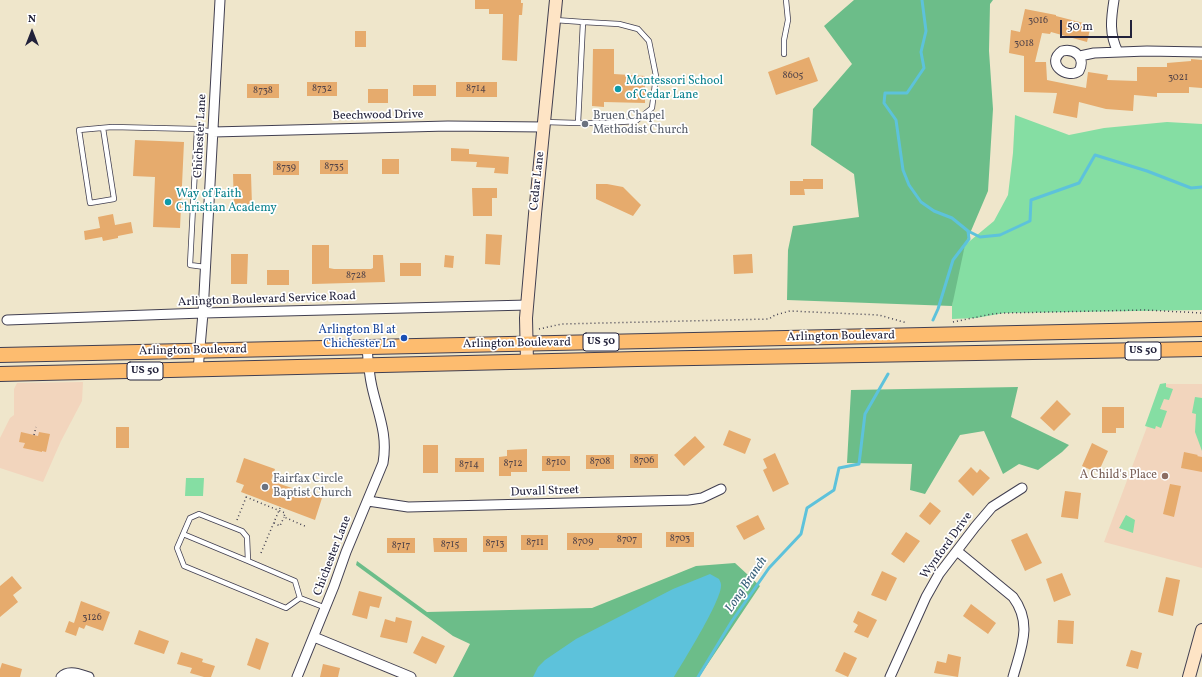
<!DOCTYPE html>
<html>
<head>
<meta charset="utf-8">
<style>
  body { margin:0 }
  #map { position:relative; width:1202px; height:677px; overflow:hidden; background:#efe6cb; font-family:Vollkorn,serif }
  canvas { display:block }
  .north { position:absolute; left:12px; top:12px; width:40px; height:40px; -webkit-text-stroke:3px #fff; paint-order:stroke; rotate:0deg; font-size:11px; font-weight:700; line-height:16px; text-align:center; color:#22223b }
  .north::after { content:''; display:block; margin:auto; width:14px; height:18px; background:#22223b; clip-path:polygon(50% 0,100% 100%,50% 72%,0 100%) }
  .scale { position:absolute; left:1060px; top:20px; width:72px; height:18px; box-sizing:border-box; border:2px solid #22223b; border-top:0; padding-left:5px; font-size:12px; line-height:14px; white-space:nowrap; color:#22223b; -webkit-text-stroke:3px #fff; paint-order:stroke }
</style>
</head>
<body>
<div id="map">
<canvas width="1202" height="677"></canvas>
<div class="north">N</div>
<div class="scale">50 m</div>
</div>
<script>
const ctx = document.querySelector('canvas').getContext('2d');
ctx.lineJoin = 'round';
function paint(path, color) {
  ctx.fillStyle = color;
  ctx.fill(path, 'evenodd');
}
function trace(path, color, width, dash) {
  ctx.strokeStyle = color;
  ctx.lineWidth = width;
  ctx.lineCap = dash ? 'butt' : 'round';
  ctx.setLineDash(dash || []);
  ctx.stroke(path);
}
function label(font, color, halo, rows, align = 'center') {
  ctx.font = font + ' Vollkorn,serif';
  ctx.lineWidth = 3.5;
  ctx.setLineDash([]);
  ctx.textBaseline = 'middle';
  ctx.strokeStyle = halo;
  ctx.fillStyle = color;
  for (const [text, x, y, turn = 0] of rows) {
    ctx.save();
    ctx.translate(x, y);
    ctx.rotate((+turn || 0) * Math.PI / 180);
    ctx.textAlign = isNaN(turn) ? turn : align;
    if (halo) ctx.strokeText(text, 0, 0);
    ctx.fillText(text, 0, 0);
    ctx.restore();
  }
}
paint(new Path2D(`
  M83,382L82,401L61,441L43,482L0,468V438L10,418L14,415V389L17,383Z
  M1163,384H1202V568L1104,542Z`), '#f2d5bd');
paint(new Path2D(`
  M1015,115L1069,135L1104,128L1167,122L1202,124V310L1004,313L976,318L952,319V306L956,274L965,245L994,221L1008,195L1013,153Z
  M1166,383V387L1173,389L1169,400L1164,399L1160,409L1167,411L1161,428L1156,426L1155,429L1145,426L1160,384Z
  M1195,397L1202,398V451L1195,432L1196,414L1192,413Z
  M186,478H204L203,496H185Z
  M1126,515L1135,520L1133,533L1119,528Z`), '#85dea3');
paint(new Path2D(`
  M854,0H993L990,4L989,51L993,109L988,191L965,245L952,306L787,300L788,250L793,226L859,217L854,174L811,145L813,109L852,64L824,26Z
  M1018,387L1011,417L1069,445L1062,452L1038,470L1019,464L1003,474L984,431L960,435L925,494L910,490L912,464L847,463L851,390Z
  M357,561L427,612L592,608L696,566L735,563L760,586L699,677H453L470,644L453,636L356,565Z`), '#6cbd89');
paint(new Path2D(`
  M710,574L719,579C720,581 721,583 721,585C722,600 683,662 674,677H533L538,667L545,660L576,639L673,589Z`), '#5dc2db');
trace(new Path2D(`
  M922,0L926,31L921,52L924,68L907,93H885L884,103L896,120L903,170L909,185L921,202L934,211L952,218L968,231L980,237L1000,235L1030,221L1031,200L1079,183L1095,155L1147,171L1191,188L1202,187
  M933,320L938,309L953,260L969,239L968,231
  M698,677L732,621L769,568L801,534L807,508L834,490L839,468L859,464L865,414L888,374`), '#5dc2db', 3);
paint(new Path2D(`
  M475,0H521V3H523L522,15H519L517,61L502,60L503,14H489V9H475Z
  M1025,9L1056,15V16L1091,25L1087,42L1051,32L1050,34L1042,33L1035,62H1046L1047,80L1086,88L1088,72L1108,75L1107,80L1137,81V67H1167V63L1191,61V59L1202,60V88L1189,87V93H1157V97L1134,95L1133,111L1106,109L1079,102L1077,118L1053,113L1057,93L1024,92V56L1009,53L1011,30L1020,32Z
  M355,31H366V47H355Z
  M593,49H614V74L645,76V103L604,102V107L592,106Z
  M809,57L818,81L776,95L768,72Z
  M307,82H337V96H307Z
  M456,82H497V97H456Z
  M247,84H279V98H247Z
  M413,85H436V96H413Z
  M368,89H388V103H368Z
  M135,140L184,142L180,228L153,227L155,177L133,176Z
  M451,148L469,149V154L509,157L508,174L494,173L495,168L476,167L477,162L451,161Z
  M382,159H399V174H382Z
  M320,160H348V174H320Z
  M273,161H299V175H273Z
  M233,174H251L252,206H234Z
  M803,179H823V189H804L805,195H790V181H803Z
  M596,184H607L623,187L641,205L633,216L596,199Z
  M472,188H497V198H492V216H473Z
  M113,214L115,225L131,222L133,233L118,236V238L103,241L102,237L85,240L84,231L100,228L98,217Z
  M486,234L502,235L500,265L485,264Z
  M312,245H329V268L334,269H371L373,268V255H383L385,282L312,284Z
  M231,254H248L247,284H231Z
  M752,254L753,273L734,274L733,255Z
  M445,255L454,256L453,268L444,267Z
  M400,263H421V276H400Z
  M267,270H289V285H267Z
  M1057,400L1071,414L1054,431L1040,418Z
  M1102,407H1124V428H1116V433H1102Z
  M116,427H129V448H116Z
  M729,430L751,439L745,454L723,445Z
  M21,432L38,436L39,432L50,434L46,452L42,451V452L23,448L25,443L19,442Z
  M695,436L705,447L684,466L674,455Z
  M1092,443L1108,451L1098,473L1082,466Z
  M423,445H438V473H423Z
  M527,449V472H511V476H499V457L507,456V450Z
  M1184,452L1198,455L1197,456L1202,457V472L1181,468Z
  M775,453L789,484L773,492L763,470L767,468L763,459Z
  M630,454H658V468H630Z
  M586,455H614V469H586Z
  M542,456H570V471H542Z
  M244,458L275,469L271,481L322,498L315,520L241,492L244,485L236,482Z
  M455,458H484V472H455Z
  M971,467L977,473L980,469L990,478L973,496L958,481Z
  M1170,484L1181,486L1174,517L1163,514Z
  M1065,491L1081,493L1078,519L1061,517Z
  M930,502L941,511L930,525L919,516Z
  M758,515L765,529L744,540L736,526Z
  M666,532H694V547H666Z
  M906,532L920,541L904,563L891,554Z
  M567,533H642V548H599V550H567Z
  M1027,533L1042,563L1025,571L1011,540Z
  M521,535H548V550H521Z
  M483,536H507V552H483Z
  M387,538H415V553H387Z
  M433,538H467V552H434Z
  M882,571L897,578L886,601L871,595Z
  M1062,573L1071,595L1054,602L1046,579Z
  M12,576L22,588L13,595L18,602L0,617V586Z
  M1166,577L1180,580L1173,616L1158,612Z
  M359,591L382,597L379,608L370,606L367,619L352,615Z
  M81,601L110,612L103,631L86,625L84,629L79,627L76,636L65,632L69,621L74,623Z
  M971,604L996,623L988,634L963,616Z
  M858,611L877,620L868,638L854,632L858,625L853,622Z
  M396,617L412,621L407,643L380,637L385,619L395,622Z
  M1058,620L1074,621L1073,644L1057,643Z
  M139,630L169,641L164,654L134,644Z
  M422,636L445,646L436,664L413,653Z
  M256,638L269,643L260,670L247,665Z
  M1131,650L1142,653L1138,669L1126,666Z
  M181,652L203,659L202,662L215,666L211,677H204L190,673L192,668L177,664Z
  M844,652L857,658L848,677L835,671Z
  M948,654L961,657L958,677L934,673L937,661L946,663Z
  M2,663L22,669L20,677H0V669Z
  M323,664L340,668L338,677H320Z`), '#e6ab6d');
const lane = new Path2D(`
  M784,54V40L788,20L786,0
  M544,122L578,123L583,22L555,20
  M578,123H605L636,121L652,108L656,76L649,41L638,29L619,24L583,22
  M103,128L114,199L90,203L79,130L112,127L197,129L190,265L205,267
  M197,129L213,132
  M183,534L248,561
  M300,598L286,608L184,566L177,548L190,518L199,514L242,531L247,537L248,561L295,581L300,598L326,608`);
const street = new Path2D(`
  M1114,0C1111,19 1109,34 1118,52
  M1062,51C1075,48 1086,58 1079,71C1066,80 1045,63 1062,51Z
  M1080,56L1094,53L1147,51L1202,52
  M213,132L448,126L544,127
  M7,320L203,313L528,305
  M198,370L203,313L220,0
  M368,501L408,507L689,500L702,498L721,489
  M957,551L1013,597C1033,624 1021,648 1013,677
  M314,637L411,677
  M61,677C68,669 81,674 89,677
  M297,677L334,586L346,552L383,463C388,434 378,414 372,387C369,374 368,361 367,347
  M890,677L926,597L939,574L975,527L992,507L1022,488`);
const secondary = new Path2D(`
  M527,362L526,318L535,214L556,0
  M1189,677L1202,630`);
const primary = new Path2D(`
  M0,355L1202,329
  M0,374L637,359L1202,349`);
trace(lane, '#413f51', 6);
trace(street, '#413f51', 11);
trace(secondary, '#413f51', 14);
trace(primary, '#413f51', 16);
trace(new Path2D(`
  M953,322L992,314L1004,313L1145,310L1202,313
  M539,329L562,324L769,319L775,315L790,311L879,315L907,323
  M34,435L36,427
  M246,497L285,513L284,517L307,527
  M237,520L247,495
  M274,523L280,526L284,517
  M261,553L280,508`), '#413f51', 1.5, [1, 3]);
trace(lane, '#fff', 4.5);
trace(street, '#fff', 9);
trace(secondary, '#fee4c5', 12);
trace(primary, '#fdbc6f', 14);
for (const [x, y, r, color] of [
  [618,89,4,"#0f9aa8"],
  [585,124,4,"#6b7280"],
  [168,202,4,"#0f9aa8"],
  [404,338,4,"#1a4fb4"],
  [1165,476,4,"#8d6e63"],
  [265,487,4,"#6b7280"]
]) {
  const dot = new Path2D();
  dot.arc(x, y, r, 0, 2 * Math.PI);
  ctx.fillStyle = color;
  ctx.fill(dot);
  trace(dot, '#fff', 1.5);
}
label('10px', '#534448', null, [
  ["3016",1038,21],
  ["3018",1024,44],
  ["8605",793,76],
  ["3021",1178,78],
  ["8732",322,89],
  ["8714",476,89],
  ["8738",263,91],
  ["8735",334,167],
  ["8739",286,168],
  ["8728",356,276],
  ["8706",644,461],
  ["8708",600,462],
  ["8710",556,463],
  ["8712",513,464],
  ["8714",469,465],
  ["8703",680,539],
  ["8707",627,540],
  ["8709",583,542],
  ["8711",535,543],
  ["8713",495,544],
  ["8715",450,545],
  ["8717",401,546],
  ["3126",92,618]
]);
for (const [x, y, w] of [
  [601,342,36],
  [1143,351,36],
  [145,371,36]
]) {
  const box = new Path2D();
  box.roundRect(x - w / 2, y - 9, w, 18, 3);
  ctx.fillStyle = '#fff';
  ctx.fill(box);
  trace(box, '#22223b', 1);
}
label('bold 11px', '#22223b', null, [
  ["US 50",601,342],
  ["US 50",1143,351],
  ["US 50",145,371]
]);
label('12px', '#0d838f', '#fff', [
  ["Montessori School",626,82],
  ["of Cedar Lane",626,96],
  ["Way of Faith",176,195],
  ["Christian Academy",176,209]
], 'left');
label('12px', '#22223b', '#fff', [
  ["Beechwood Drive",378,116,-1],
  ["Chichester Lane",201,136,-87],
  ["Cedar Lane",538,181,-84],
  ["Arlington Boulevard Service Road",267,300,-2],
  ["Arlington Boulevard",841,337,-1],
  ["Arlington Boulevard",517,344,-1],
  ["Arlington Boulevard",193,351,-1],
  ["Duvall Street",545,492,-2],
  ["Wynford Drive",947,546,-54],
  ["Chichester Lane",333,556,-69]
]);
label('12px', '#5b616d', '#fff', [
  ["Bruen Chapel",593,117],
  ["Methodist Church",593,131],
  ["Fairfax Circle",273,480],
  ["Baptist Church",273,494]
], 'left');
label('12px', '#164399', '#fff', [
  ["Arlington Bl at",396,331],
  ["Chichester Ln",396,345]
], 'right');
label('12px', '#785e54', '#fff', [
  ["A Child's Place",1157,476]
], 'right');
label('italic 13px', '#3a627b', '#fff', [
  ["Long Branch",747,585,-56]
]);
</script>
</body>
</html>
